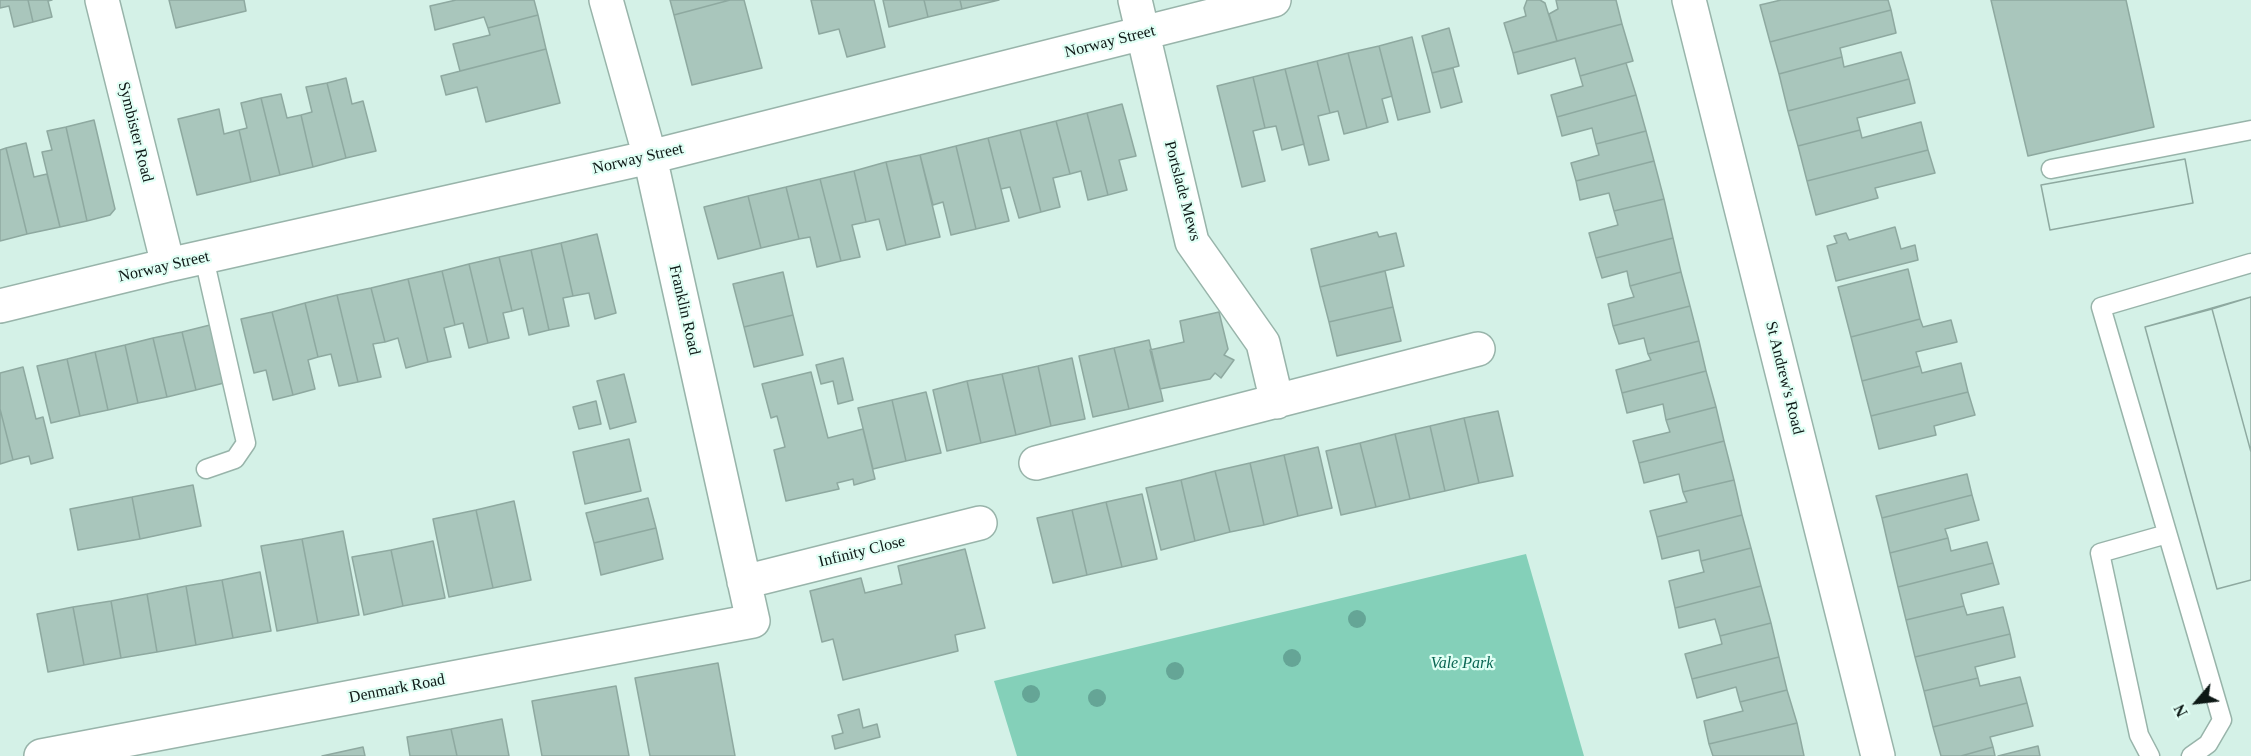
<!DOCTYPE html>
<html>
<head>
<meta charset="utf-8">
<style>
  body { margin:0 }
  #map { position:relative; width:2251px; height:756px; overflow:hidden; background:#d4f1e7; font-family:Georgia,serif }
  canvas { display:block }
  .north { position:absolute; left:2167px; top:672px; width:60px; height:60px; -webkit-text-stroke:4px #e1fff5; paint-order:stroke; rotate:242deg; font-size:16px; font-weight:700; line-height:24px; text-align:center; color:#0d1815 }
  .north::after { content:''; display:block; margin:auto; width:21px; height:27px; background:#0d1815; clip-path:polygon(50% 0,100% 100%,50% 72%,0 100%) }
</style>
</head>
<body>
<div id="map">
<canvas width="2251" height="756"></canvas>
<div class="north">N</div>
</div>
<script>
const ctx = document.querySelector('canvas').getContext('2d');
ctx.lineJoin = 'round';
function paint(path, color) {
  ctx.fillStyle = color;
  ctx.fill(path, 'evenodd');
}
function trace(path, color, width, dash) {
  ctx.strokeStyle = color;
  ctx.lineWidth = width;
  ctx.lineCap = dash ? 'butt' : 'round';
  ctx.setLineDash(dash || []);
  ctx.stroke(path);
}
function label(font, color, halo, rows, align = 'center') {
  ctx.font = font + ' Georgia,serif';
  ctx.lineWidth = 4.5;
  ctx.setLineDash([]);
  ctx.textBaseline = 'middle';
  ctx.strokeStyle = halo;
  ctx.fillStyle = color;
  for (const [text, x, y, turn = 0] of rows) {
    ctx.save();
    ctx.translate(x, y);
    ctx.rotate((+turn || 0) * Math.PI / 180);
    ctx.textAlign = isNaN(turn) ? turn : align;
    if (halo) ctx.strokeText(text, 0, 0);
    ctx.fillText(text, 0, 0);
    ctx.restore();
  }
}
paint(new Path2D(`
  M1526,554L1584,756H1017L994,681Z`), '#84d0b9');
const building = new Path2D(`
  M0,0H28L33,22L14,27L9,6L0,8Z
  M28,0H52L48,1L52,17L33,22Z
  M169,0H244L246,11L176,28Z
  M456,0H534L538,15L488,28L484,17L435,30L430,6Z
  M670,0H730L674,15Z
  M730,0H744L762,68L692,85L674,15Z
  M811,0H874L885,47L847,57L839,29L819,34Z
  M883,0H924L928,17L889,27Z
  M924,0H960L962,9L928,17Z
  M960,0H999L962,9Z
  M1527,0H1540L1545,3L1557,41L1513,53L1504,23L1526,16L1524,8Z
  M1556,0H1616L1622,24L1557,41L1549,14L1558,9Z
  M1781,0H1888L1891,10L1770,42L1760,5Z
  M1991,0H2126L2154,127L2028,156Z
  M1891,10L1896,33L1840,48L1842,57L1779,74L1770,42Z
  M538,15L546,49L460,71L453,44L490,35L488,28Z
  M1622,24L1633,61L1580,76L1575,58L1518,74L1513,53Z
  M1449,28L1459,66L1432,73L1422,36Z
  M1412,37L1430,112L1398,120L1379,46Z
  M1379,46L1392,96L1382,99L1388,122L1367,128L1348,53Z
  M546,49L560,103L486,122L477,87L446,95L441,76Z
  M1901,52L1909,79L1788,111L1779,74L1842,57L1844,67Z
  M1348,53L1367,128L1344,134L1338,111L1330,113L1317,61Z
  M1317,61L1330,113L1318,116L1329,160L1309,165L1285,69Z
  M1626,63L1636,95L1557,117L1551,95L1583,86L1580,76Z
  M1453,68L1462,102L1441,108L1432,73Z
  M1285,69L1304,144L1282,150L1276,126L1265,128L1253,77Z
  M1253,77L1265,128L1253,131L1265,181L1242,187L1217,86Z
  M346,78L352,104L363,101L376,151L346,158L327,83Z
  M1909,79L1915,103L1857,118L1860,130L1798,146L1788,111Z
  M327,83L346,158L313,167L301,115L312,112L306,87Z
  M281,94L287,118L301,115L313,167L280,175L261,98Z
  M1636,95L1646,131L1596,144L1592,128L1562,136L1557,117Z
  M261,98L280,175L251,182L239,130L247,128L241,103Z
  M1122,104L1136,156L1119,160L1127,190L1108,195L1087,113Z
  M219,109L224,134L239,130L251,182L197,195L178,119Z
  M1087,113L1108,195L1088,200L1081,171L1070,174L1056,121Z
  M94,120L115,209L110,215L87,221L66,127Z
  M1056,121L1070,174L1053,178L1060,207L1041,212L1020,130Z
  M1921,122L1928,150L1807,181L1798,146L1860,130L1862,138Z
  M66,127L87,221L60,227L42,152L52,150L47,131Z
  M1020,130L1041,212L1019,218L1010,187L1001,189L988,138Z
  M1646,131L1654,161L1576,181L1571,163L1599,155L1596,144Z
  M988,138L1009,221L976,229L956,146Z
  M26,143L34,177L47,174L60,227L27,234L6,148Z
  M956,146L976,229L951,235L943,202L933,205L920,155Z
  M6,148L27,234L0,241V150Z
  M1928,150L1935,173L1875,188L1878,198L1816,215L1807,181Z
  M920,155L940,237L906,245L886,162Z
  M2185,159L2193,203L2050,230L2041,185Z
  M2185,159L2193,203L2050,230L2041,185Z
  M1654,161L1664,199L1614,211L1609,193L1580,200L1576,181Z
  M886,162L906,245L887,250L879,219L866,222L854,171Z
  M854,171L866,222L852,225L860,257L841,261L820,179Z
  M820,179L841,261L817,267L810,237L799,239L786,187Z
  M786,187L799,239L761,248L748,196Z
  M748,196L761,248L718,259L704,207Z
  M1664,199L1673,238L1596,258L1589,233L1618,225L1614,211Z
  M1895,227L1901,249L1915,245L1918,260L1836,281L1827,246L1837,243L1834,236L1846,233L1849,240Z
  M1377,232L1379,237L1396,233L1404,266L1320,287L1311,249Z
  M597,234L616,313L595,319L589,293L573,296L561,243Z
  M1673,238L1681,272L1630,286L1627,271L1602,278L1596,258Z
  M561,243L573,296L563,298L569,326L549,330L531,250Z
  M531,250L549,330L529,335L523,308L512,311L499,257Z
  M499,257L512,311L503,313L509,338L488,343L469,264Z
  M469,264L488,343L469,348L463,323L455,325L442,271Z
  M1908,269L1920,319L1851,337L1838,287Z
  M442,271L455,325L444,328L451,357L428,362L408,279Z
  M1385,271L1393,307L1329,322L1320,287Z
  M783,272L793,315L744,327L733,284Z
  M1681,272L1690,306L1613,326L1608,304L1634,297L1630,286Z
  M408,279L428,362L406,368L398,338L385,342L371,288Z
  M371,288L385,342L373,344L381,377L358,382L337,295Z
  M337,295L358,382L339,386L331,354L318,357L305,303Z
  M2251,297V580L2217,589L2145,327Z
  M2251,297V452L2212,309Z
  M305,303L318,357L308,360L315,389L293,395L272,312Z
  M1690,306L1699,341L1648,354L1644,338L1619,344L1613,326Z
  M1393,307L1401,341L1337,356L1329,322Z
  M2212,309L2251,452V580L2217,589L2145,327Z
  M272,312L293,395L273,400L266,370L254,373L241,319Z
  M1219,312L1228,349L1224,355L1234,360L1221,378L1215,373L1210,379L1160,389L1150,350L1184,342L1180,321Z
  M793,315L803,355L754,367L744,327Z
  M1920,319L1923,327L1951,320L1957,342L1916,352L1920,366L1862,381L1851,337Z
  M210,325L224,383L196,390L182,332Z
  M182,332L196,390L167,397L153,338Z
  M153,338L167,397L138,403L125,345Z
  M1149,340L1163,401L1129,409L1114,348Z
  M1699,341L1706,371L1622,393L1616,370L1651,360L1648,354Z
  M125,345L138,403L108,410L95,352Z
  M1114,348L1129,409L1093,417L1079,356Z
  M95,352L108,410L80,416L67,359Z
  M843,358L853,400L838,404L833,381L821,384L816,365Z
  M1072,358L1085,419L1051,426L1038,366Z
  M67,359L80,416L51,423L37,366Z
  M1961,363L1968,392L1871,416L1862,381L1920,366L1922,373Z
  M1038,366L1051,426L1016,435L1002,374Z
  M23,367L36,419L43,417L53,458L31,464L29,456L13,460L0,409V373Z
  M1706,371L1716,407L1666,420L1663,404L1627,413L1622,393Z
  M811,372L828,438L863,429L875,479L854,485L853,479L837,483L839,489L786,501L774,450L785,447L777,416L771,418L762,384Z
  M624,374L636,422L610,429L597,381Z
  M1002,374L1016,435L981,443L967,381Z
  M967,381L981,443L947,451L933,390Z
  M926,392L941,453L906,461L892,400Z
  M1968,392L1975,415L1934,426L1936,435L1879,449L1871,416Z
  M892,400L906,461L873,469L858,408Z
  M596,401L601,424L579,429L573,407Z
  M1716,407L1724,441L1639,463L1633,441L1670,432L1666,420Z
  M0,409L13,460L0,464Z
  M1498,411L1513,476L1479,483L1464,418Z
  M1464,418L1479,483L1445,491L1430,426Z
  M1430,426L1445,491L1410,499L1395,434Z
  M1395,434L1410,499L1376,507L1360,443Z
  M629,439L641,491L585,504L573,452Z
  M1724,441L1734,480L1683,492L1679,474L1644,483L1639,463Z
  M1360,443L1376,507L1341,515L1326,451Z
  M1318,447L1332,508L1298,516L1284,455Z
  M1284,455L1298,516L1264,525L1250,463Z
  M1250,463L1264,525L1230,532L1215,471Z
  M1215,471L1230,532L1195,541L1181,480Z
  M1967,474L1972,495L1882,518L1876,496Z
  M1181,480L1195,541L1161,550L1146,488Z
  M1734,480L1742,515L1657,537L1650,511L1687,502L1683,492Z
  M193,485L201,526L140,539L132,497Z
  M1142,494L1157,559L1122,567L1106,502Z
  M1972,495L1979,520L1945,529L1948,538L1890,553L1882,518Z
  M132,497L140,539L78,550L70,509Z
  M648,498L656,528L594,543L586,513Z
  M514,501L531,580L493,588L476,510Z
  M1106,502L1122,567L1087,575L1072,510Z
  M476,510L493,588L449,597L433,519Z
  M1072,510L1087,575L1053,583L1037,518Z
  M1742,515L1751,548L1701,561L1699,550L1662,559L1657,537Z
  M656,528L663,559L601,575L594,543Z
  M343,531L359,615L318,623L302,539Z
  M1948,538L1951,551L1987,542L1993,563L1898,587L1890,553Z
  M302,539L318,623L277,631L261,546Z
  M433,541L445,598L403,606L391,550Z
  M1751,548L1761,586L1675,608L1669,581L1704,572L1701,561Z
  M965,549L985,628L955,635L958,651L843,680L833,639L822,642L810,591L861,578L865,593L902,584L898,566Z
  M391,550L403,606L364,615L352,557Z
  M1993,563L1999,584L1961,594L1964,606L1906,620L1898,587Z
  M260,572L271,631L233,638L222,580Z
  M222,580L233,638L196,645L186,586Z
  M186,586L196,645L157,652L147,594Z
  M1761,586L1771,623L1720,636L1715,619L1679,628L1675,608Z
  M147,594L157,652L121,658L111,601Z
  M111,601L121,658L84,665L73,607Z
  M1964,606L1967,615L2003,607L2010,634L1915,657L1906,620Z
  M73,607L84,665L48,672L37,614Z
  M1771,623L1779,657L1692,679L1685,654L1722,644L1720,636Z
  M2010,634L2015,657L1975,667L1978,678L1924,691L1915,657Z
  M1779,657L1787,690L1740,702L1736,687L1697,698L1692,679Z
  M718,663L735,756H650L635,678Z
  M2020,677L2027,703L1933,727L1924,691L1978,678L1980,686Z
  M616,686L629,756H542L532,701Z
  M1787,690L1797,723L1709,744L1704,721L1743,711L1740,702Z
  M2027,703L2033,726L1990,737L1993,747L1961,756H1941L1933,727Z
  M859,709L863,728L877,724L880,737L835,749L832,736L843,733L838,715Z
  M502,719L509,756H457L451,729Z
  M1797,723L1804,756H1713L1709,744Z
  M451,729L457,756H410L407,737Z
  M2038,746L2040,756H1998Z
  M363,747L365,756H322Z
  M1993,747L1995,756H1961Z`);
paint(building, '#a9c6bc');
trace(building, '#8ea9a0', 1.5);
const lane = new Path2D(`
  M2051,169L2251,130
  M204,258L246,443L235,459L206,469
  M2150,756L2139,735L2100,553L2167,534
  M2191,756L2208,744L2222,720L2101,307L2251,263`);
const street = new Path2D(`
  M102,0L168,265
  M1135,0L1192,242L1263,343L1277,402
  M1689,0L1878,756
  M0,306L168,265L650,157L1274,0
  M1036,463L1478,349
  M744,582L980,523
  M41,756L753,621L650,157L606,0`);
trace(lane, '#98b4aa', 21);
trace(street, '#98b4aa', 36);
trace(lane, '#fff', 18);
trace(street, '#fff', 33);
ctx.fillStyle = '#65a596';
for (const [x, y] of [
  [1357,619],
  [1292,658],
  [1175,671],
  [1031,694],
  [1097,698]
]) {
  ctx.beginPath();
  ctx.arc(x, y, 9, 0, 2 * Math.PI);
  ctx.fill();
}
label('16px', '#0d1815', '#e1fff5', [
  ["Norway Street",1110,42,-14],
  ["Symbister Road",135,132,76],
  ["Norway Street",638,159,-13],
  ["Portslade Mews",1182,191,75],
  ["Norway Street",164,267,-13],
  ["Franklin Road",684,310,77],
  ["St Andrew's Road",1784,378,76],
  ["Infinity Close",862,552,-14],
  ["Denmark Road",397,689,-11]
]);
label('italic 16px', '#0a6653', '#e1fff5', [
  ["Vale Park",1462,664]
]);
</script>
</body>
</html>
